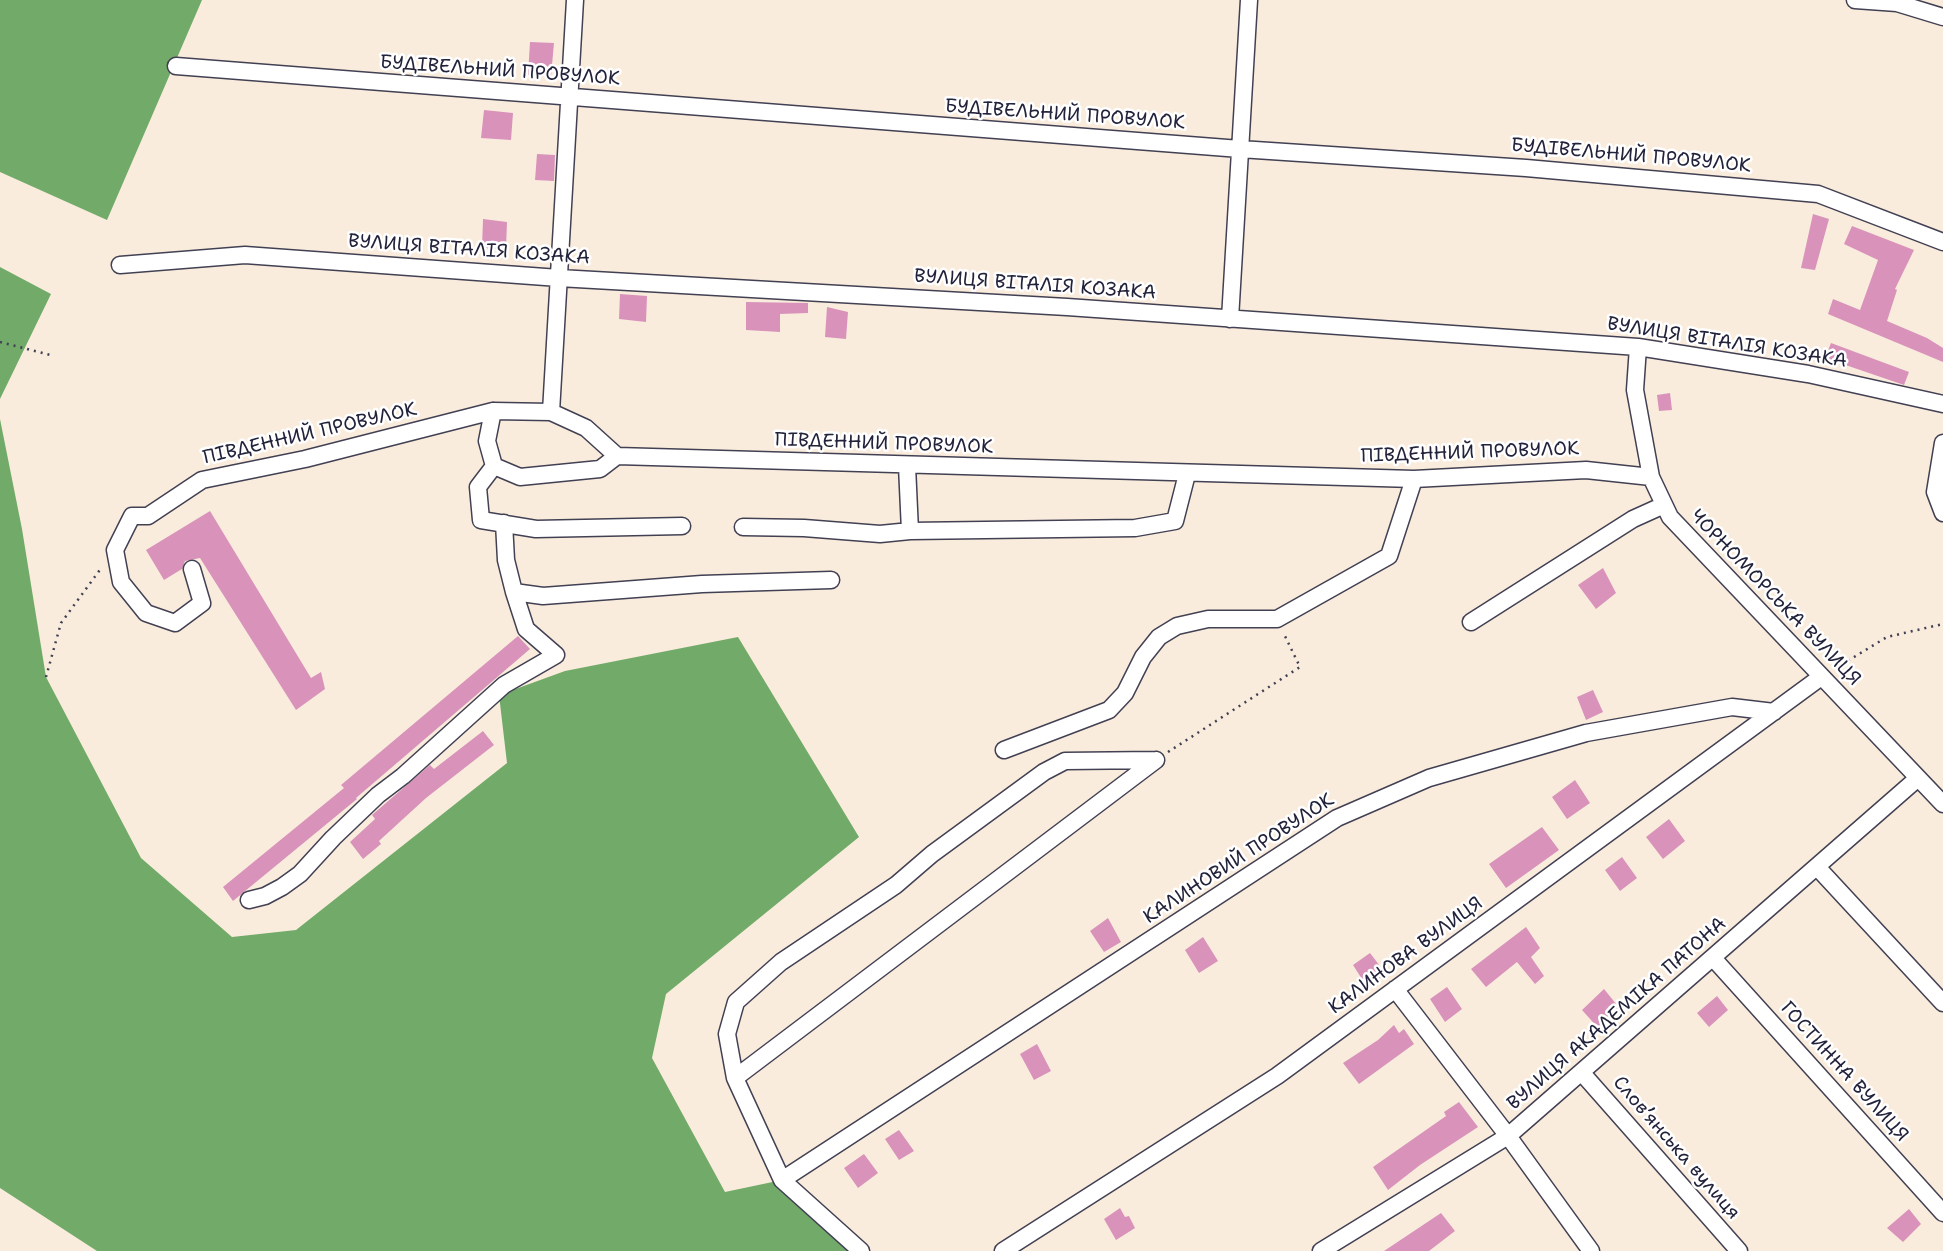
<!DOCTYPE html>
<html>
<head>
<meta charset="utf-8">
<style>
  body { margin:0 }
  canvas { display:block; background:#f9ecdc }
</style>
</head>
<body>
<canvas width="1943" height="1251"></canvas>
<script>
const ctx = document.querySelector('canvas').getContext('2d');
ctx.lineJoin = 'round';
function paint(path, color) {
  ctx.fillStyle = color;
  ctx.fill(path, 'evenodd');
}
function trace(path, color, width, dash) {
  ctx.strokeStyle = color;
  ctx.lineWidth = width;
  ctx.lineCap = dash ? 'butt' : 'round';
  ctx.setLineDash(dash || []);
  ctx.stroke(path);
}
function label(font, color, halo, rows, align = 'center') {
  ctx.font = font + ' "Shantell Sans",sans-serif';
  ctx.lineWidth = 5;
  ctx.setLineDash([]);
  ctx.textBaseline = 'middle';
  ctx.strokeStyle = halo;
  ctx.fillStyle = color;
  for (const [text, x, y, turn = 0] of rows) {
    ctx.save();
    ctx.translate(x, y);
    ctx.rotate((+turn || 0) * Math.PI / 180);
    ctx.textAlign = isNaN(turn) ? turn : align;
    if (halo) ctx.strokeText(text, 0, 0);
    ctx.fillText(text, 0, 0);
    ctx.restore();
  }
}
paint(new Path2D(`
  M0,0H202L107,220L0,172Z
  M0,267L51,294L0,399Z
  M0,419L22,529L46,677L141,858L232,937L296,930L507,763L499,695L565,671L738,637L859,837L666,994L652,1058L725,1192L782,1180L861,1251H97L0,1188Z`), '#72ab69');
paint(new Path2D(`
  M530,42L554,43L551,76L528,75Z
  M484,110L513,113L511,140L481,138Z
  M537,154L555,155L554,181L535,180Z
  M1813,214L1829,219L1815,270L1801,268Z
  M483,219L507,222L506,249L482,248Z
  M1852,226L1914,250L1895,289L1897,290L1887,321L1927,338L1943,348V362L1828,314L1833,299L1860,310L1878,260L1844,244Z
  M620,294L647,296L646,322L619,319Z
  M746,302L808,303V313L780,314V332L746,330Z
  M827,307L848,312L846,339L825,337Z
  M1831,343L1909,372L1904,385L1825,358Z
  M1670,393L1672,410L1659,411L1657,395Z
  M210,511L311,678L321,672L325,689L296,710L200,558L185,561L182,569L164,580L146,550Z
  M1603,568L1616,593L1596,609L1578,585Z
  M518,636L530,649L356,798L357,799L233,901L223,887L344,788L341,785Z
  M1593,690L1603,712L1586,720L1577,697Z
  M483,731L494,745L426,798L379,841L381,844L363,859L350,842L375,819L372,815L430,765L434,769Z
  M1575,780L1590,803L1567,819L1552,797Z
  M1669,819L1685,841L1663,859L1646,837Z
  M1542,827L1559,850L1506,888L1489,864Z
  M1622,857L1637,878L1620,891L1605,870Z
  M1108,918L1121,942L1104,952L1090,931Z
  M1526,927L1540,948L1531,957L1544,976L1535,984L1517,962L1486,987L1471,969Z
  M1203,937L1218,961L1199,973L1185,950Z
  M1370,953L1386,974L1367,987L1353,965Z
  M1447,987L1462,1009L1445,1022L1430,999Z
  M1604,989L1621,1010L1599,1029L1582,1010Z
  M1717,996L1728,1010L1709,1027L1697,1013Z
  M1394,1025L1399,1033L1404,1029L1414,1044L1359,1084L1343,1063L1378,1040Z
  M1037,1044L1051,1071L1034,1080L1020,1054Z
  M1459,1102L1478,1127L1420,1165L1388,1190L1373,1167L1446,1116L1444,1112Z
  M899,1130L914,1151L899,1160L885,1139Z
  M864,1154L878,1173L858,1188L844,1168Z
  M1120,1208L1125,1217L1129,1216L1135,1228L1116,1240L1104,1219Z
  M1909,1209L1921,1224L1903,1242L1887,1228Z
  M1441,1213L1455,1231L1429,1251H1384Z`), '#d993bb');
const minor = new Path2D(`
  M1855,0L1897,3L1943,17
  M176,66L1240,149L1526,168L1818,194L1943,242
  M120,265L245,255L559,278L1067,307L1638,347L1808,374L1943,404
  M1230,319L1249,0
  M1638,347L1635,390L1651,477L1670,517L1943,804
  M493,411L487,441L494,466L520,477L600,469L617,456
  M551,412L575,0
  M1943,443L1935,492L1943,513
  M494,466L478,487L481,520L536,529L682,526
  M907,466L910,531L1135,528L1175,521L1187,474
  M504,523L506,560L514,592L543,596L702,584L831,580
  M743,527L804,528L880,534L910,531
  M192,569L202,603L175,623L146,613L121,582L115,550L132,516H148L202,480L305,459L493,411L551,412L586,428L617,456L1414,479L1586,470L1651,477
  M1471,622L1633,519L1664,505
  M1004,750L1109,710L1125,693L1143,657L1159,637L1177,626L1208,619H1277L1389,556L1414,479
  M1817,867L1943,1003
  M249,900L265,896L282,887L300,874L333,838L378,795L403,776L504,685L556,655L526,629L514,592
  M1713,958L1943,1213
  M1395,989L1508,1136L1591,1251
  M1582,1073L1739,1251
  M735,1078L727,1034L736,1002L781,962L896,885L932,854L1044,772L1065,761L1156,760
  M782,1180L1337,818L1429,778L1586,733L1732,707L1774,712
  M861,1251L782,1180L735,1078L1156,760
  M1003,1251L1277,1076L1821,677
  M1321,1251L1508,1136L1918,778`);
trace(minor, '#424053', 19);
trace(new Path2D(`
  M0,342L50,355
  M1836,668L1887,637L1943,624
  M46,677L61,623L102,567
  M1168,752L1300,667L1283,632`), '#424053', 2.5, [2, 5]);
trace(minor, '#fff', 16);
label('19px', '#22223b', '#fff', [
  ["БУДІВЕЛЬНИЙ ПРОВУЛОК",500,71,4],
  ["БУДІВЕЛЬНИЙ ПРОВУЛОК",1065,115,4],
  ["БУДІВЕЛЬНИЙ ПРОВУЛОК",1631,156,5],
  ["ВУЛИЦЯ ВІТАЛІЯ КОЗАКА",469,250,4],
  ["ВУЛИЦЯ ВІТАЛІЯ КОЗАКА",1035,285,4],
  ["ВУЛИЦЯ ВІТАЛІЯ КОЗАКА",1727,343,9],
  ["ПІВДЕННИЙ ПРОВУЛОК",310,434,-13],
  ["ПІВДЕННИЙ ПРОВУЛОК",884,444,2],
  ["ПІВДЕННИЙ ПРОВУЛОК",1470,453,-2],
  ["ЧОРНОМОРСЬКА ВУЛИЦЯ",1775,598,46],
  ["КАЛИНОВИЙ ПРОВУЛОК",1239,859,-33],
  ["КАЛИНОВА ВУЛИЦЯ",1406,956,-36],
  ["ВУЛИЦЯ АКАДЕМІКА ПАТОНА",1617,1014,-41],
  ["ГОСТИННА ВУЛИЦЯ",1844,1072,48],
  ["Словʼянська вулиця",1676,1148,49]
]);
</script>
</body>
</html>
